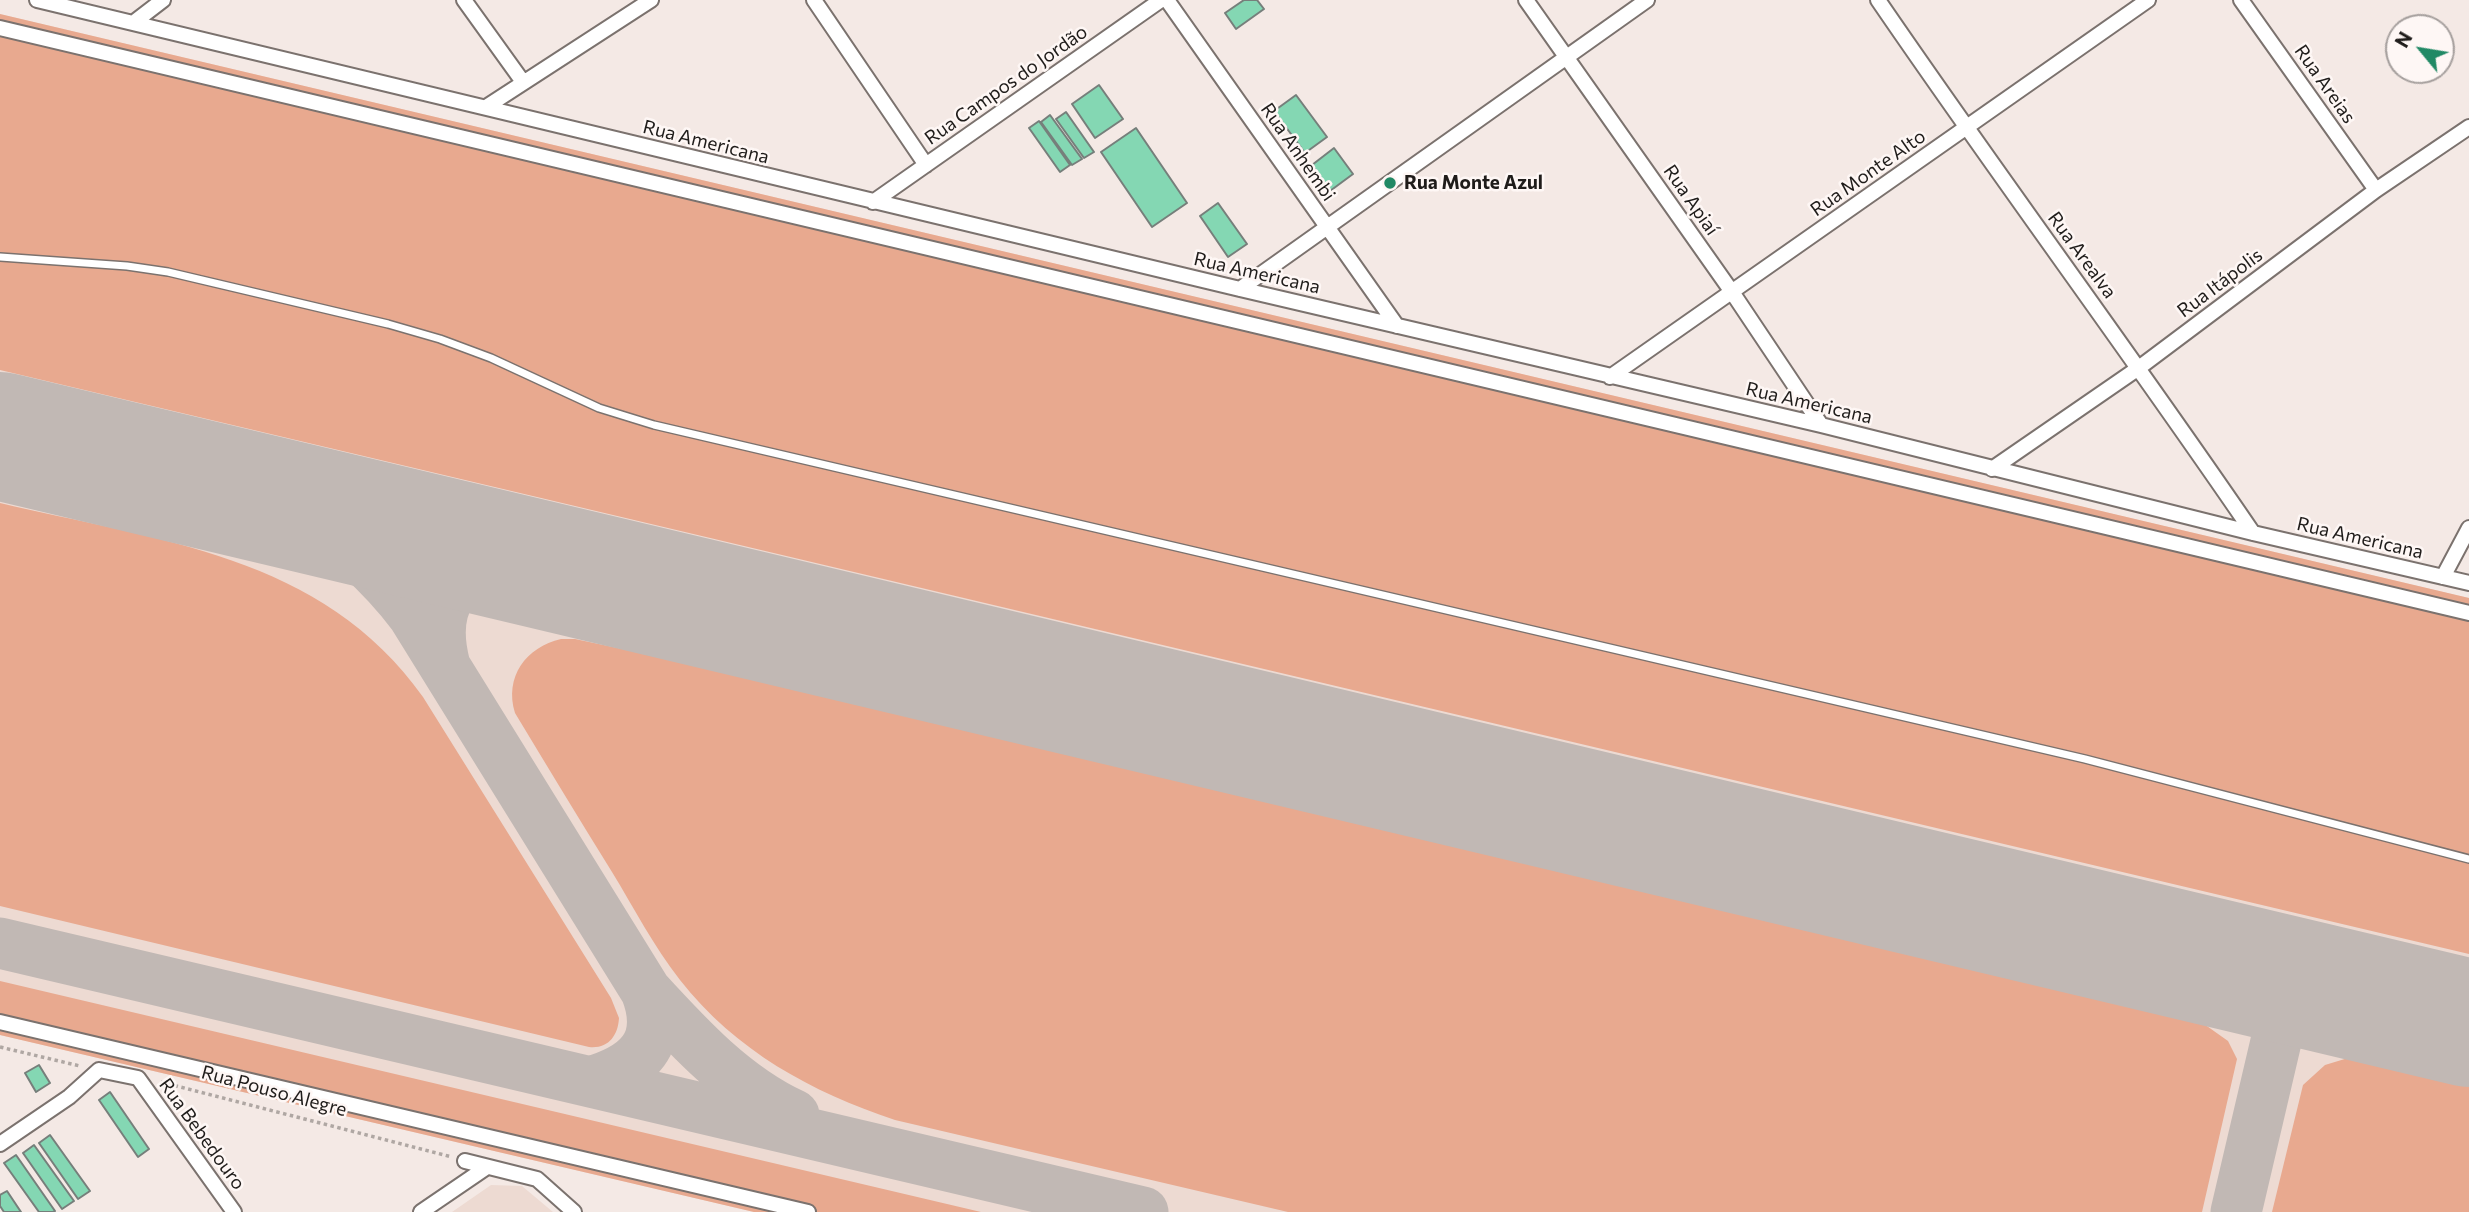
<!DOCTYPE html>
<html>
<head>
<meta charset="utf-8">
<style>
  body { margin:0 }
  #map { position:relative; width:2469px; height:1212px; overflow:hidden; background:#f4e9e5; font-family:Commissioner,sans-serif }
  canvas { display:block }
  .north { position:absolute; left:2385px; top:14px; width:70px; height:70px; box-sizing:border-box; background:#fef7f5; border:2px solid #a59f9d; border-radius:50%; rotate:300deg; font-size:19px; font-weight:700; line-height:28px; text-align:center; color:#1f1c1a }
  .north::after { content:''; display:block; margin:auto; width:24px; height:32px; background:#218965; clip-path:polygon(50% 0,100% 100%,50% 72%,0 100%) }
</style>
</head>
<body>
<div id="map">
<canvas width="2469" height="1212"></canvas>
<div class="north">N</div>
</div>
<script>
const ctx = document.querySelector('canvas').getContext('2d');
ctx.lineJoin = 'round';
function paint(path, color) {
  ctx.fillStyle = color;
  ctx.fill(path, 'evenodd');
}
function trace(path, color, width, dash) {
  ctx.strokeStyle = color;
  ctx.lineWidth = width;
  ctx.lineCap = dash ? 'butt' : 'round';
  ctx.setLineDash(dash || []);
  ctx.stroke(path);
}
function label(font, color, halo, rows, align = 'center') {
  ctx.font = font + ' Commissioner,sans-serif';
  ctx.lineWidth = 5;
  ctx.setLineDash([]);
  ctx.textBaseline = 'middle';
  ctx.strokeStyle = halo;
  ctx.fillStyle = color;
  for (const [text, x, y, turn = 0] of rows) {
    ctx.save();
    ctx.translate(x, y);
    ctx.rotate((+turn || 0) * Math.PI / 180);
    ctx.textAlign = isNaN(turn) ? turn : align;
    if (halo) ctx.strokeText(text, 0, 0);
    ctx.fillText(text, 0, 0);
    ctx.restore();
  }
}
paint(new Path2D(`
  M0,14L2469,598V1212H754L0,1035Z
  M491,1185L522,1186L553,1212H452Z`), '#eddad2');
paint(new Path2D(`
  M0,14L2469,598V954L0,370Z
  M0,503C156,540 323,555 423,697L611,998L619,1018C618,1036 608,1049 589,1047L0,906Z
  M561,639H575L708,667L2204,1024L2228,1041L2237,1059L2202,1212H1288L895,1120C811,1092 736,1051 680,980C654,947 634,908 612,872C579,819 547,766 515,713C504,677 526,647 561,639Z
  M0,981L981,1212H754L0,1035Z
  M2348,1058L2469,1086V1212H2272L2303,1085L2325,1065Z`), '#e8a98f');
trace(new Path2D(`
  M295,505C342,540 378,569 413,615L646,991C689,1038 735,1088 794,1115
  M445,666C429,604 454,569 516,558
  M0,943L1143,1212
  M2278,1033C2292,1008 2305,1001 2332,991
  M590,1082C638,1068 666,1043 646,991
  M2236,1212L2278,1033C2275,998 2272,989 2242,970`), '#c1b8b4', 51);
trace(new Path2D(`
  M0,436L2469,1023`), '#c1b8b4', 128);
const building = new Path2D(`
  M1244,0H1257L1264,9L1236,29L1225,13Z
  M1099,85L1123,119L1095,138L1072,104Z
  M1296,95L1327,137L1305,153L1274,111Z
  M1066,112L1094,152L1084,158L1056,119Z
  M1050,115L1082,159L1072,165L1041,122Z
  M1039,121L1070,165L1060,172L1029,128Z
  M1136,128L1187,203L1152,227L1101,152Z
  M1334,148L1353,174L1330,191L1312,165Z
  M1218,203L1247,244L1228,257L1200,216Z
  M39,1065L50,1083L36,1092L25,1073Z
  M110,1092L149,1149L138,1157L99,1100Z
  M50,1135L90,1191L78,1199L39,1143Z
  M34,1145L74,1201L62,1209L23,1153Z
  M16,1155L55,1211L53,1212H39L4,1163Z
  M7,1191L21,1212H4L0,1206V1195Z`);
paint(building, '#84d7b3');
trace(building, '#767f7b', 2);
const lane = new Path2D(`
  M0,257L127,266L168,272L388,324L440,339L491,358L599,408L654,425L2085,759L2469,859`);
const street = new Path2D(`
  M37,0L1240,289L1821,425L2253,533L2469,583
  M464,0L523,82
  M814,0L926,165
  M1167,0L1397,326
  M1526,0L1732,292L1821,425
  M1878,0C2001,180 2131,354 2253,533
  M2241,0L2376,190
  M133,23L163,0
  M0,28L2469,613
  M486,107L651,0
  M873,202L1161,0
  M1240,289L1647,0
  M1610,377L2148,0
  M1992,469L2140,367L2376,190L2469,127
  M2443,577L2469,528
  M0,1022L808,1212
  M0,1144L69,1097L99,1070L138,1078L234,1212
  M465,1161L537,1179L574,1212
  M421,1212L487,1167`);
trace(lane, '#7b726e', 10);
trace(street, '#7b726e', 18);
trace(new Path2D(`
  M0,1047L80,1066
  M161,1082L452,1157`), '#afa7a3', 3.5, [3.5, 3.5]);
trace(lane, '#fff', 7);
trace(street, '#fff', 14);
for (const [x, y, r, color] of [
  [1390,183,7,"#218965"]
]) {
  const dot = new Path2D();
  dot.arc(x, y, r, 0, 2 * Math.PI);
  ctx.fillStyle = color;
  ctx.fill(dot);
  trace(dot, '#fef7f5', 2.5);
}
label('19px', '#1f1c1a', '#fef7f5', [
  ["Rua Areias",2325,84,55],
  ["Rua Campos do Jordão",1006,85,-35],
  ["Rua Americana",706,142,14],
  ["Rua Anhembi",1298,152,55],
  ["Rua Monte Alto",1868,173,-35],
  ["Rua Apiaí",1691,200,55],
  ["Rua Arealva",2082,255,54],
  ["Rua Americana",1257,273,13],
  ["Rua Itápolis",2220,283,-37],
  ["Rua Americana",1809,403,13],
  ["Rua Americana",2360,538,13],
  ["Rua Pouso Alegre",274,1091,15],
  ["Rua Bebedouro",202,1134,54]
]);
label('bold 19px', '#1f1c1a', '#fef7f5', [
  ["Rua Monte Azul",1404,183]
], 'left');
</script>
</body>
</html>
